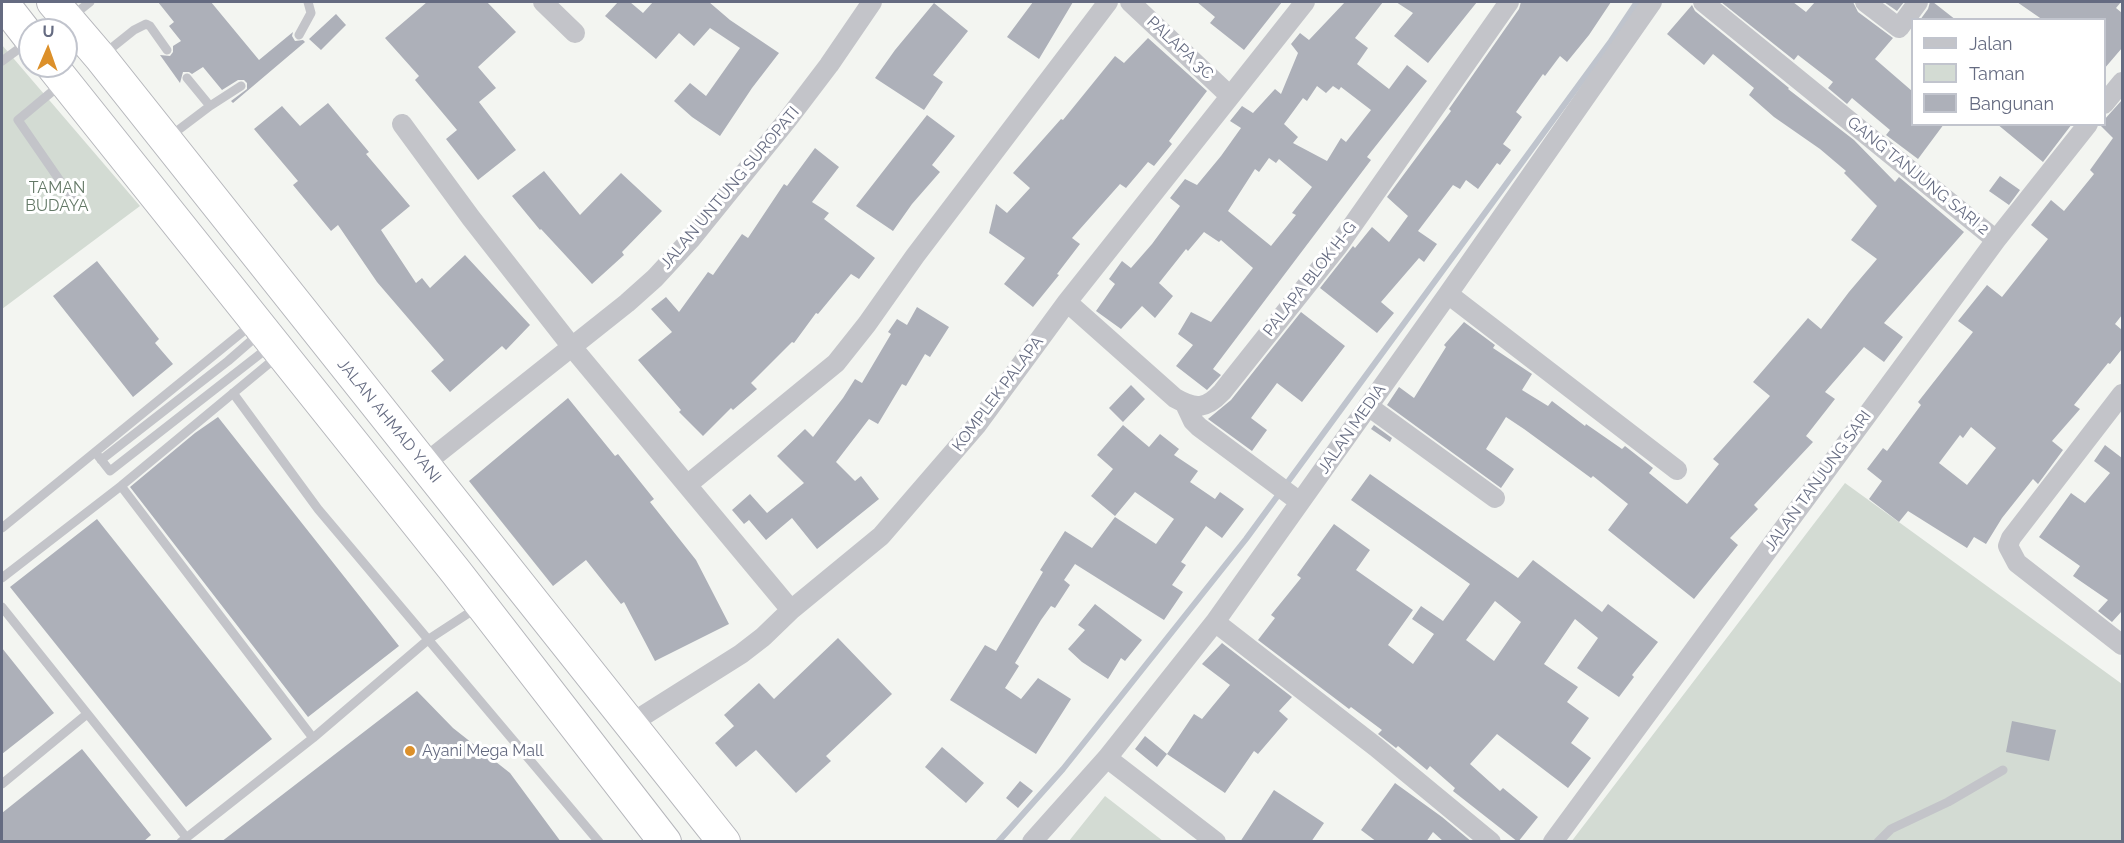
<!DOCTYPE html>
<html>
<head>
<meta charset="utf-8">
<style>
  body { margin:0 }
  #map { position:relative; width:2124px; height:843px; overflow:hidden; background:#f3f5f1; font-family:Raleway,sans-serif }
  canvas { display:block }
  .frame { position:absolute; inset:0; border:3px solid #656b81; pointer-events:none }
  .legend { position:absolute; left:1911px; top:18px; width:195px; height:108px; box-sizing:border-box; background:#fff; border:2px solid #c1c4cd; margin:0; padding:8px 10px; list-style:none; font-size:18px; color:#656b81 }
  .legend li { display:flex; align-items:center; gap:12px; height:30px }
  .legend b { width:30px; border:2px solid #c1c4cd }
  .north { position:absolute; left:18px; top:18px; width:60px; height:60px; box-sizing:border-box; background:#fff; border:2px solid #c1c4cd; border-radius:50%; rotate:2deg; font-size:16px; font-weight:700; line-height:24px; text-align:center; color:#656b81 }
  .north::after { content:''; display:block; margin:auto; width:21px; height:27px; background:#dc902a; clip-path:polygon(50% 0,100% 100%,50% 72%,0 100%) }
</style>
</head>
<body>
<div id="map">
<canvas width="2124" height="843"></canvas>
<div class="frame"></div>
<ul class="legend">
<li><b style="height:8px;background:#c3c4c9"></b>Jalan</li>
<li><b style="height:16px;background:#d3dbd3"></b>Taman</li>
<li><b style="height:16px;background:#adb0b9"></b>Bangunan</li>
</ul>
<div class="north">U</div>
</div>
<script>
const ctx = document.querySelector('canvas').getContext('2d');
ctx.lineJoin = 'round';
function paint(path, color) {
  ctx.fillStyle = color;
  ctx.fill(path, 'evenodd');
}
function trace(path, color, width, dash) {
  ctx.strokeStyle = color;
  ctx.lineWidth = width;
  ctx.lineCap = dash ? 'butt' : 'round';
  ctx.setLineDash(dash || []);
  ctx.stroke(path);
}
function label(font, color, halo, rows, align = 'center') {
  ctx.font = font + ' Raleway,sans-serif';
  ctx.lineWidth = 6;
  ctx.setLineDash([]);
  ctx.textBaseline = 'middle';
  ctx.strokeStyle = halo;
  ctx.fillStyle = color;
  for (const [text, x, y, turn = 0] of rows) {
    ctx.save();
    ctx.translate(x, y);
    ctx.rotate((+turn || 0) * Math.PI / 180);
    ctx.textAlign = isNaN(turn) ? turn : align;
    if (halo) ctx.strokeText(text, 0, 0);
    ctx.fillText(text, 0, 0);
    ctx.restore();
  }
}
paint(new Path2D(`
  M2,45L140,206L2,309Z
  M1845,483L2122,684V841L1571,842Z
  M1105,796L1163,841H1069Z`), '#d3dbd3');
trace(new Path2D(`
  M998,842L1063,769L1246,539L1611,41L1637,2`), '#bfc4cd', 6);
paint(new Path2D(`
  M158,2H211L259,60L293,32L292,36L295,41L303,40L305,42L233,103L231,101L247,89V83L244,80H238L222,90L203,67L192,74L189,72H183L180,83L160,55L170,56L173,52V46L181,41L169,26L174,22Z
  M427,2H487L516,32L478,67L496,88L479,102L516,150L478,180L446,139L457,130L415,80L419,76L385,38Z
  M618,2H630L643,13L653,2H709L730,20L779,53L752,88L720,136L692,117L674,101L690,83L706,96L740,48L710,28L694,46L679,33L656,59L605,16Z
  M1033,2H1073L1039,59L1007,37Z
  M1197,2H1282L1244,50L1210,23L1215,17Z
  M1345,2H1383L1355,38L1368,48L1357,64L1389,89L1407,65L1427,81L1367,157L1371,160L1213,369L1221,375L1207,390L1176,366L1193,345L1178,334L1191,312L1211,322L1253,268L1221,240L1219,242L1204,232L1188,251L1186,249L1159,283L1173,296L1155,318L1142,306L1121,329L1096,311L1115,284L1109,279L1122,261L1131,268L1152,244L1180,206L1170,198L1185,179L1197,185L1221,156L1241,128L1230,121L1242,106L1253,113L1275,89L1281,94L1298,53L1291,44L1300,33L1309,40ZM1317,86L1326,93L1333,86L1339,90L1341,87L1371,110L1346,142L1341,138L1327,161L1293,143L1298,137L1284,124L1303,98L1307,101ZM1269,158L1276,163L1279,159L1312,187L1292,213L1296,215L1271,246L1228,211L1255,169L1259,172Z
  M1396,2H1477L1428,63L1394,36L1413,13Z
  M1521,2H1611L1589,35L1567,62L1560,56L1545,76L1543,74L1516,112L1522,117L1503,144L1511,150L1500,165L1497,163L1478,189L1466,180L1460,189L1453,185L1418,231L1437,244L1424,262L1419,258L1381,302L1394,313L1377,333L1320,288L1353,246L1355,248L1372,227L1389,242L1408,216L1387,197L1451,111L1449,109L1519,9Z
  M1721,2H1793L1806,12L1815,2H1853L1858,12L1893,38L1875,59L1912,91V124H1944L1918,159L1886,135L1890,130L1852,98L1847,104L1828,88L1833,82L1798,55L1794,60Z
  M1884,2H1904L1897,11Z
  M1930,2H1933L1956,20H1920L1928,9Z
  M2017,2H2121L2116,8L2122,13V48L2104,69V20H2043Z
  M934,3L968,31L933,75L943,82L924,110L875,78L895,50Z
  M1692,5L1695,11L1789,88L1788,89L1854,140L1895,182L1899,177L1964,232L1884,323L1903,337L1884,362L1864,347L1825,392L1835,399L1806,436L1813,442L1754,505L1758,509L1730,538L1738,545L1694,599L1608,530L1628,504L1593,476L1591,478L1524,429L1506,417L1486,449L1514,469L1501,488L1387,405L1399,387L1414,398L1446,347L1444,345L1464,322L1495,345L1493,348L1532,374L1522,390L1548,406L1552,401L1585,426L1586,424L1622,449L1625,446L1653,468L1649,473L1687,504L1719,464L1713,459L1770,396L1753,382L1808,318L1821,329L1849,292L1877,259L1851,240L1877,206L1844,173L1846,171L1820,149L1774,117L1749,95L1754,88L1713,54L1704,65L1667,34Z
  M336,14L346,25L321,50L309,39Z
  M1148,38L1207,91L1169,141L1172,144L1154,166L1148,162L1126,188L1120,184L1072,238L1080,244L1057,274L1059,275L1033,307L1004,284L1025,258L989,233L996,204L1007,213L1030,188L1013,173L1061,119L1063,120L1115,56L1124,63Z
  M2122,100V315L2115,324L2122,330V349L2110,364L2108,363L2074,405L2080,409L2052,441L2063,450L2038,484L2033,479L2002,518L1986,544L1974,537L1967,548L1908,511L1899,522L1869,499L1882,481L1867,469L1883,448L1887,451L1921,405L1918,402L1973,332L1958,321L1987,285L2002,297L2048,239L2031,225L2051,200L2064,211L2094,174L2090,170L2113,138L2100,125L2104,124V120ZM1971,427L1996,448L1967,485L1939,463L1960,435L1963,438Z
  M328,103L369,152L366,154L410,206L381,230L416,283L422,278L430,288L465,255L530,325L506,350L502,346L450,392L431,371L444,360L377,282L338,225L331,231L293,185L298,181L254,129L282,106L300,126Z
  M927,115L955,136L932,165L940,172L912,204L893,231L856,206Z
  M1997,124H2072L2043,162Z
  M815,148L839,167L812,202L829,213L824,219L875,258L859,279L851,274L818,314L816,313L794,343L792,342L751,383L757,389L733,410L731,408L703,436L679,412L681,410L638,360L672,332L651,309L666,297L679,312L708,272L713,275L742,234L748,238L784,184L787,186Z
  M544,171L580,215L621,173L662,211L622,252L624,255L592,284L541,229L540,230L512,196Z
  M2000,176L2020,190L2009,205L1989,191Z
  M97,261L159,339L155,343L173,364L133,397L53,296Z
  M917,307L949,327L930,357L925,354L906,386L902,384L878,424L869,419L836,462L855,481L861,476L879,499L817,549L792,518L766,540L749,520L744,524L732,510L750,494L767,513L804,483L777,456L805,429L813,437L843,398L855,379L862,383L891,334L888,332L897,319L907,325Z
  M1301,312L1345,346L1302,402L1277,383L1251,418L1267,430L1252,451L1208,419L1231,400Z
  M1131,385L1145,399L1123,422L1109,408Z
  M568,398L615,456L618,454L654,499L650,502L696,560L729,624L655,661L624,602L621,604L586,560L553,586L469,481Z
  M218,417L399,646L308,717L130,487L195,433Z
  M1123,425L1149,447L1160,434L1179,449L1174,455L1198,471L1190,482L1215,499L1220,492L1244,509L1222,538L1206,526L1181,562L1186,565L1172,585L1183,592L1164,620L1075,564L1064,580L1070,585L1055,608L1051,606L1041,620L1015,663L1019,666L1005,688L1021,699L1038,678L1071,699L1036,754L950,700L985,645L996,651L1043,572L1040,570L1065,531L1092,548L1115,517L1156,544L1174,519L1135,492L1115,516L1091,496L1113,469L1097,455Z
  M1374,425L1392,438L1390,442L1371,429Z
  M2105,445L2122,458V611L2112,622L2098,611L2108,600L2073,576L2080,566L2039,537L2071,493L2085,503L2110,473L2094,461Z
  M1370,474L1518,578L1533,560L1602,612L1608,604L1658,642L1632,675L1634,677L1619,697L1577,668L1598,638L1575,619L1544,664L1578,687L1567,702L1589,718L1571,743L1591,758L1568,788L1497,734L1470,764L1500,791L1503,788L1538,817L1518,842L1453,791L1455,788L1430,766L1427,770L1398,746L1396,748L1378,734L1382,730L1351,707L1349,709L1258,640L1275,618L1271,615L1301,578L1297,575L1334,524L1370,550L1356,570L1413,610L1388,645L1413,664L1434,634L1412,619L1421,606L1443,621L1470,584L1351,500ZM1495,601L1521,622L1494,661L1466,640Z
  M97,519L272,739L186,807L10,587Z
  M1095,604L1142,640L1125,661L1121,658L1108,679L1082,662L1068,649L1085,630L1078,625Z
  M838,638L892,694L826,756L831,761L796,793L756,750L736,767L715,743L734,726L724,715L759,683L774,699Z
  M1222,643L1292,697L1279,711L1288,719L1258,754L1254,751L1225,793L1167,754L1194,714L1202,719L1230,685L1202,664Z
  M2,648L54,713L2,754Z
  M417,691L453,728L510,773L561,842H221Z
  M2012,721L2056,730L2049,761L2006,752Z
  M1145,736L1167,754L1157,767L1135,749Z
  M942,747L984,783L966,803L925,767Z
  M82,749L151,835L143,842H2V813Z
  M1020,781L1033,791L1018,808L1006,798Z
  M1395,783L1442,817L1472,842H1444L1433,832L1426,842H1377L1361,830Z
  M1274,790L1324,823L1311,842H1240Z`), '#adb0b9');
const trunk = new Path2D(`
  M2,2L30,38
  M53,2L100,57L724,842
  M52,66L456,572L665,842`);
trace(trunk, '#b5b6bb', 34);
trace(new Path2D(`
  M71,17L90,2
  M299,35L311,13L308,2
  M104,54L134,30L146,24L150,26L167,50
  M2,61L28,42
  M187,78L210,106
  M60,85L18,120L76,204
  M169,137L210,106L241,86
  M233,393L318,509L599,842
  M95,452L110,471L269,347
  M101,460L228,361L259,334
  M121,486L313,738
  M2,528L251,325
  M2,578L121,486L278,356
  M2,607L186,837
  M2,784L87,714
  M181,842L313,738L429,639L478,607
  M1878,842L1891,829L1948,802L2003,770`), '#c3c4c9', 9);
trace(new Path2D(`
  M543,2L575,33
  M1130,2L1229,95
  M1703,2L1996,240
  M1865,2L1899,28L1918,2
  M2104,104L2122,82
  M402,124L471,218L572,347L791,610
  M1448,294L1677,470
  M1067,302L1175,398C1196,410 1206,409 1222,392L1338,246L1509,2
  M2122,394L2011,538L2008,546L2017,563L2122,645
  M1185,404L1193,421L1199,427L1300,502
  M1368,406L1495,498
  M423,465L627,303L655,278L691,239L788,119L829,65L872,2
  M687,485L836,363L867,324L915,256L1108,2
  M1215,622L1376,747L1491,842
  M630,724L741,654L763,637L791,610L881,536L976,426L1067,302L1305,2
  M1107,758L1216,842
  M1032,842L1107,758L1215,622L1448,294L1652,2
  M1553,842L1996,240L2088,124`), '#c3c4c9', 20);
trace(trunk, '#fff', 32);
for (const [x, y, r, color] of [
  [410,751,6,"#dc902a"]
]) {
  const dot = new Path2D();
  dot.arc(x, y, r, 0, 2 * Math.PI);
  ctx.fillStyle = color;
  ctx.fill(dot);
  trace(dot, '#fff', 2);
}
label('16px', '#656b81', '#fff', [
  ["PALAPA 3C",1180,48,43],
  ["GANG TANJUNG SARI 2",1918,176,39],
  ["JALAN UNTUNG SUROPATI",730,188,-50],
  ["PALAPA BLOK H-G",1310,279,-52],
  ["KOMPLEK PALAPA",998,394,-53],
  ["JALAN AHMAD YANI",389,421,51],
  ["JALAN MEDIA",1352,429,-55],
  ["JALAN TANJUNG SARI",1818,481,-54]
]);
label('16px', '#637866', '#fff', [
  ["TAMAN",57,188],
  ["BUDAYA",57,206]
]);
label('16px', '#656b81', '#fff', [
  ["Ayani Mega Mall",422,751]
], 'left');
</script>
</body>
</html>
